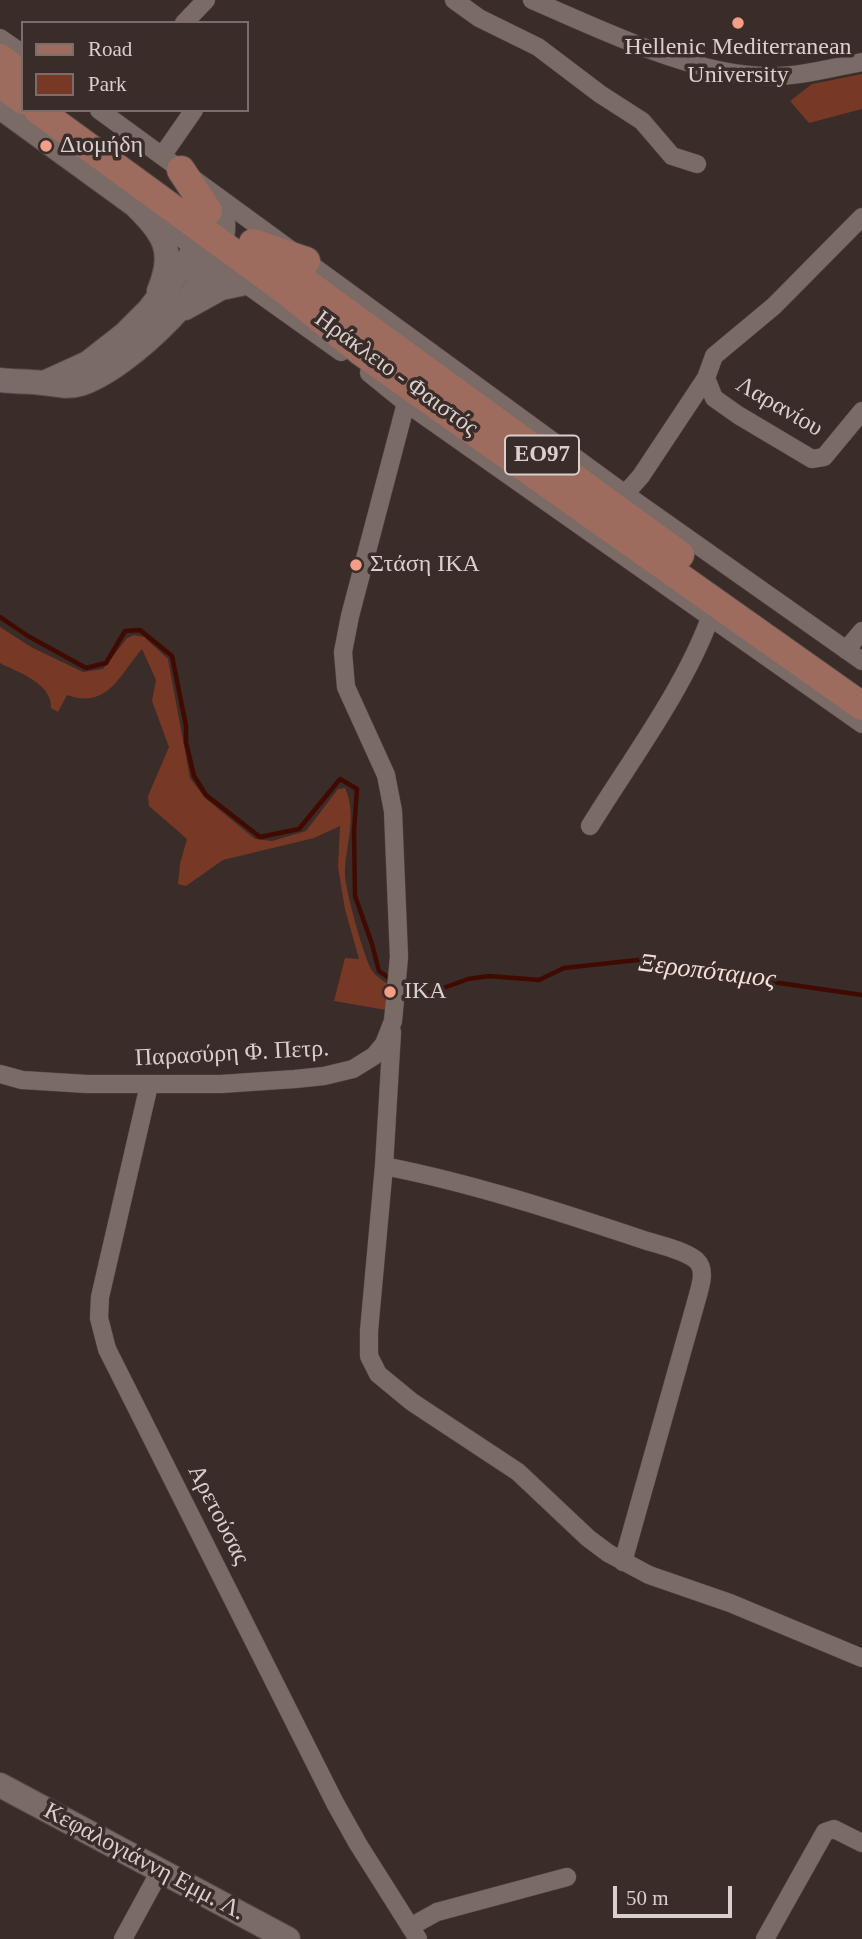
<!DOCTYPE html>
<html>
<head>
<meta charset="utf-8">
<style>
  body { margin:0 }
  #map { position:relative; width:862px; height:1939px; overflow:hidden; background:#392c29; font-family:"Times New Roman",serif }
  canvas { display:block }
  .legend { position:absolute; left:21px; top:21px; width:228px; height:91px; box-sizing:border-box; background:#392c29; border:2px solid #796e6b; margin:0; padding:9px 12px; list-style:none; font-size:21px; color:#d9d0ce }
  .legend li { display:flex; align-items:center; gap:14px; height:35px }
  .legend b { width:35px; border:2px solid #796e6b }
  .scale { position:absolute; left:613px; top:1886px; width:119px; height:32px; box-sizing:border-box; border:4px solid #d9d0ce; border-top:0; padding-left:9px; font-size:21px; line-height:24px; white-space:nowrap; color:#d9d0ce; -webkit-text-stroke:5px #392c29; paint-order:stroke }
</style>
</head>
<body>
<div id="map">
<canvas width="862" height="1939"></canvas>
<ul class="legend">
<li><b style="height:9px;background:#9e6c5e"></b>Road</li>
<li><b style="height:19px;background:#783826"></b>Park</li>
</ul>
<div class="scale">50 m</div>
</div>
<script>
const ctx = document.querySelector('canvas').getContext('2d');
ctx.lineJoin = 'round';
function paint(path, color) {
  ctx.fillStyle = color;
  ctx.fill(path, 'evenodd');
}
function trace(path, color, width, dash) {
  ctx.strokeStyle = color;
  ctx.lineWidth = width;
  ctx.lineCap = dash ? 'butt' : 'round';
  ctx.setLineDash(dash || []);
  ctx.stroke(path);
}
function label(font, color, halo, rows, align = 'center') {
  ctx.font = font + ' "Times New Roman",serif';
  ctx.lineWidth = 7;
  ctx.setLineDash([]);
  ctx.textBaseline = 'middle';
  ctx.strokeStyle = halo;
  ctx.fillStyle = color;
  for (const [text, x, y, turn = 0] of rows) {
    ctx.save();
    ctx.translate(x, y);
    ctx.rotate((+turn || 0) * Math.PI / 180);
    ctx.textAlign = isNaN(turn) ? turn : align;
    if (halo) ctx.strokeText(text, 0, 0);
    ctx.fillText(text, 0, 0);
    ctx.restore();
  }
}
paint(new Path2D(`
  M862,74V109L809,123L790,101L812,84Z
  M0,627L31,647L83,672L103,669L127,638L134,635L144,637L168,659L190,778L205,798L255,839L272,841L306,831L338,789L345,788C358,816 345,846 345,874C345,890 363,953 371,969C375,976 384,981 391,986L386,1010L334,1001L345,958L359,959L345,909L338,867L340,826L314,838L223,860L186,886L178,884L180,864L187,839L149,806L148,796L169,747L152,701L156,680L142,649C120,674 108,710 67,695L58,712L51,708C52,683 19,673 0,663Z`), '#783826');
trace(new Path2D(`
  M0,617L28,636L86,668L106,663L125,631L140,630L172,656L186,726V742L194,776L206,795L260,837L299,829L340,779L357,789L354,831L355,896L372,944L379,971L393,981
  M400,985L419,997L468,979L489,976L539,980L564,968L647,959L752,979L862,995`), '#400a00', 4.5);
const minor = new Path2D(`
  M454,0L479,18L538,47L600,94L642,121L672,156L697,164
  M532,0C600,29 692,75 766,76C798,77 831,68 862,62
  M184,23L206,0
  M0,38L23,54
  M99,110L625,494L862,661
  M162,156L194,110
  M153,218L341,352
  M369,373L406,403L862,724
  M706,378L714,398L738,415L812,459L824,457L862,411
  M625,494L641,476L706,378L714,356L774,306L862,217
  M846,650L862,631
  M590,826C630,761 684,689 710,618
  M392,1032L384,1166L369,1331V1356L378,1374L412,1402L518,1472L588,1538L608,1553L649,1575L730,1603L862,1658
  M0,1074L22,1080L87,1084H221L295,1079L324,1076L353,1069L374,1056L384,1044L393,1021L399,957L393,811L386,775L346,687L343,652L350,616L406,403
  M149,1085L100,1297L99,1318L107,1349L335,1803L358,1844L418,1939
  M384,1166C471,1183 557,1211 641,1239C658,1245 682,1249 696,1260C706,1269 701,1284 698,1295L623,1562
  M410,1927L437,1912L567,1877
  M123,1939L160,1871
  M765,1939L825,1832L834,1829L862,1843`);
const secondary = new Path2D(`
  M0,107L135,205C164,233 176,251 159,291
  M185,308L221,288L245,283
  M0,380C14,382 28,381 43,383C56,384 66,388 80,384C128,369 227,276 223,223L207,234L149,310L125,334L88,363L44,383
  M0,1785L288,1939`);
const primary = new Path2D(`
  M0,58L23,75
  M0,83L23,100
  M38,110L286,291L360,351L862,706
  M181,170L208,211
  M253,243L306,261
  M283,266L680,555`);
trace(minor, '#544946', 19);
trace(secondary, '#544946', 26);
trace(primary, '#544946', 30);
trace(minor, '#7a6b67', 18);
trace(secondary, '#7a6b67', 24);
trace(primary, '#9e6c5e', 28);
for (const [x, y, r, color] of [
  [738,23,7,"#f49e87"],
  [46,146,7,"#f49e87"],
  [356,565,7,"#f49e87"],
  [390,992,7,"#f49e87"]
]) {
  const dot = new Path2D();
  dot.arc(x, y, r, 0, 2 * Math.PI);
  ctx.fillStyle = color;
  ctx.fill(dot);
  trace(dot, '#392c29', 2.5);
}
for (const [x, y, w] of [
  [542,455,74]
]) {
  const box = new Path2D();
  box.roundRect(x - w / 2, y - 19.5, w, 39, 5);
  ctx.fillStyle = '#392c29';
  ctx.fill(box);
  trace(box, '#d9d0ce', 2);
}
label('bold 23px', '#d9d0ce', null, [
  ["ΕΟ97",542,455]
]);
label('24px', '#d9d0ce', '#392c29', [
  ["Hellenic Mediterranean",738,48,"center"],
  ["University",738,76,"center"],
  ["Διομήδη",60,146],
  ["Στάση ΙΚΑ",370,565],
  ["IKA",404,992]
], 'left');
label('24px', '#d9d0ce', '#392c29', [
  ["Ηράκλειο - Φαιστός",396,374,36],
  ["Λαρανίου",779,407,30],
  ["Παρασύρη Φ. Πετρ.",232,1054,-3],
  ["Αρετούσας",218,1515,63],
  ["Κεφαλογιάννη Εμμ. Λ.",144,1862,28]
]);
label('italic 26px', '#f6ded8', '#392c29', [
  ["Ξεροπόταμος",707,972,7]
]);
</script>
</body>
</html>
